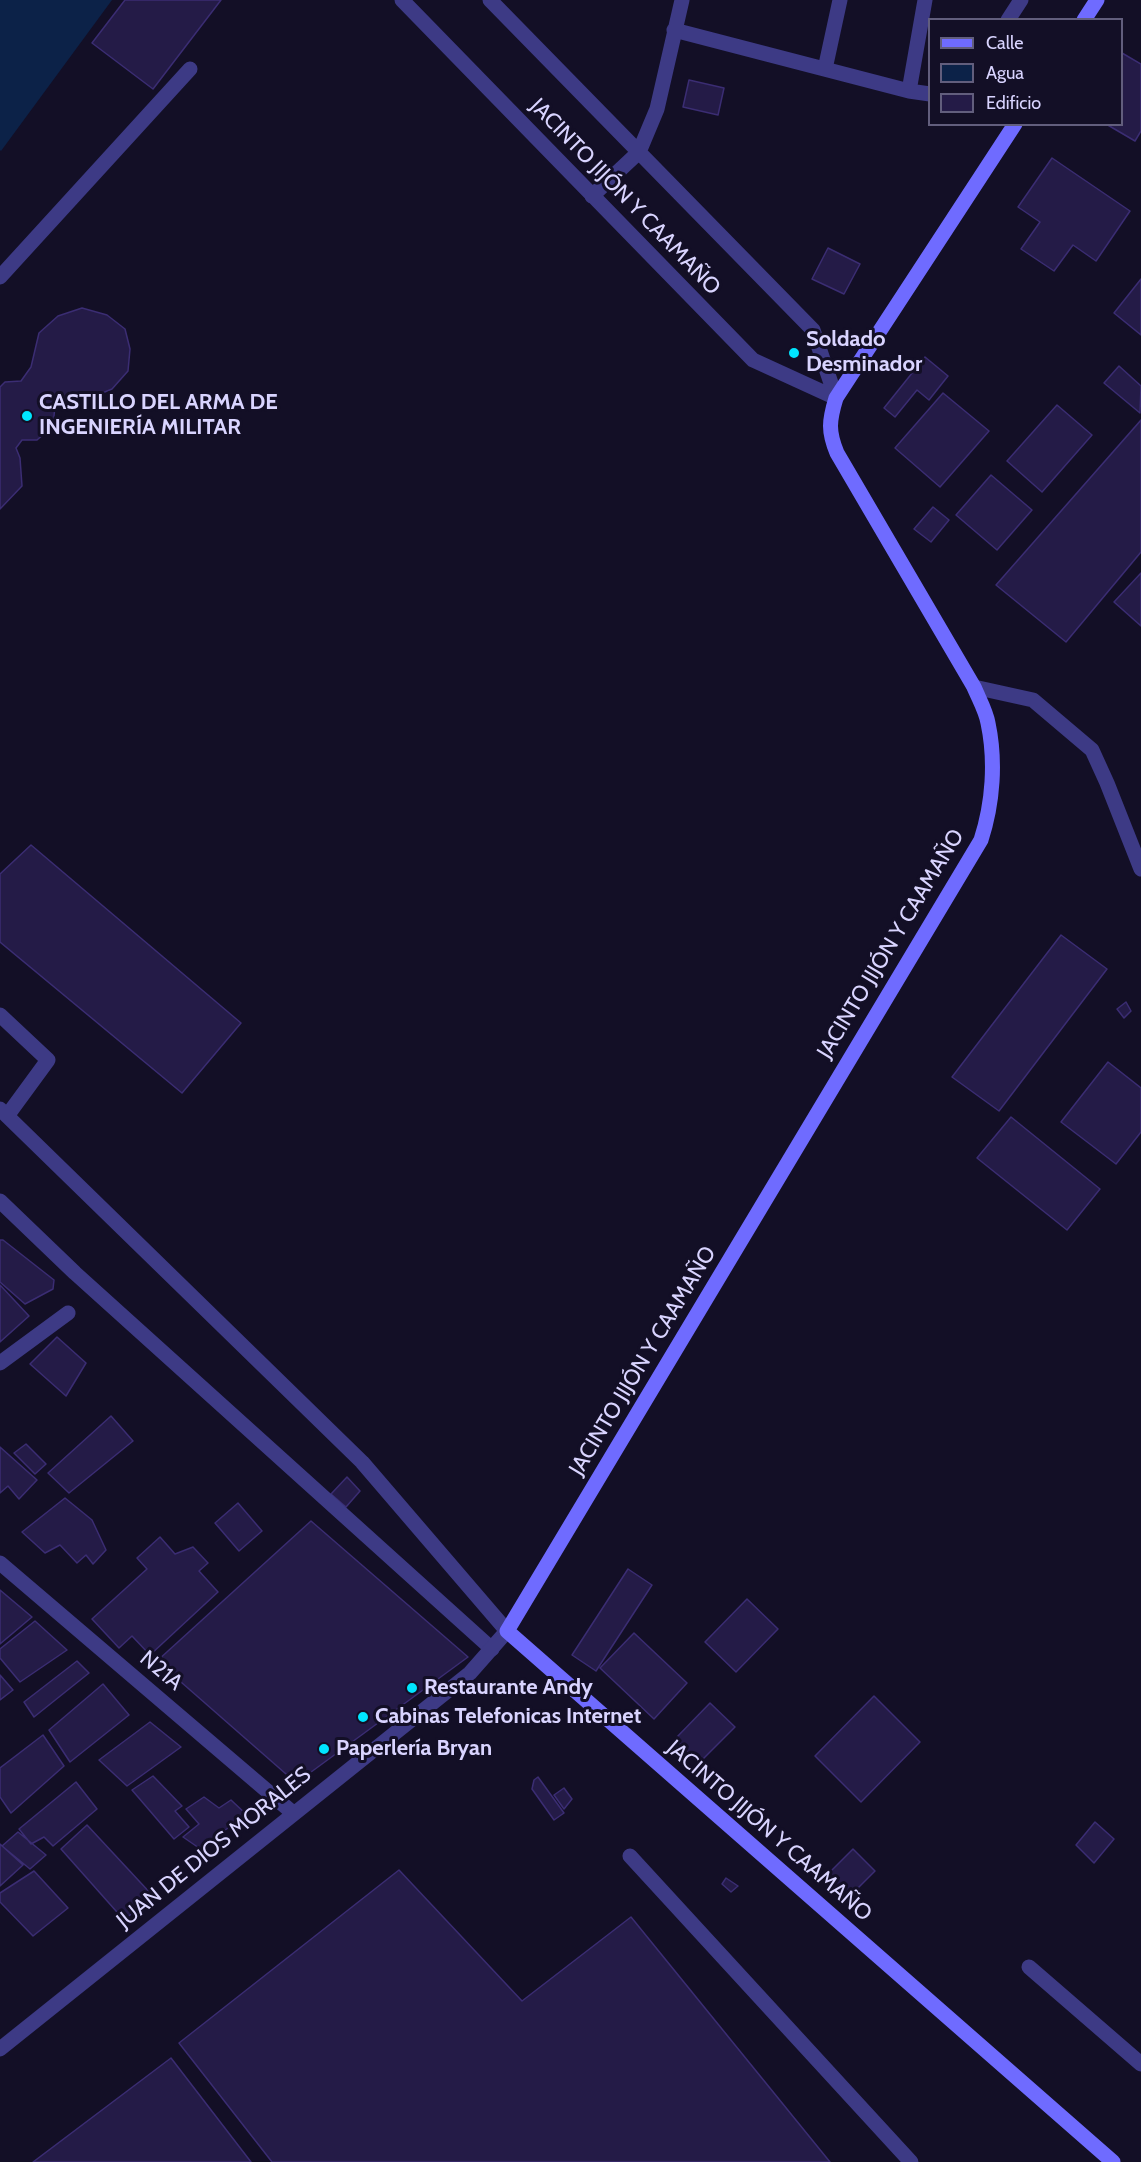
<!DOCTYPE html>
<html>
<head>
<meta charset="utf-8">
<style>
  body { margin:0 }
  #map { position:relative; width:1141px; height:2162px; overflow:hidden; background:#130f26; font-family:Cabin,sans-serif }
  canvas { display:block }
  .legend { position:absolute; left:928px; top:18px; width:195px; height:108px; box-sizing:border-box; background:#130f26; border:2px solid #625e7d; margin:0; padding:8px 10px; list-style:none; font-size:18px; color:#d9d4ff }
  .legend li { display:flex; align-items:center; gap:12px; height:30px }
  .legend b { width:30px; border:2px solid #625e7d }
</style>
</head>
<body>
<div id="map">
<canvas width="1141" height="2162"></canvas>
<ul class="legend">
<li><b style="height:8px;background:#6f6bff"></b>Calle</li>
<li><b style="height:16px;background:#0c2248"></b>Agua</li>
<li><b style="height:16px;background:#241b47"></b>Edificio</li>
</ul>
</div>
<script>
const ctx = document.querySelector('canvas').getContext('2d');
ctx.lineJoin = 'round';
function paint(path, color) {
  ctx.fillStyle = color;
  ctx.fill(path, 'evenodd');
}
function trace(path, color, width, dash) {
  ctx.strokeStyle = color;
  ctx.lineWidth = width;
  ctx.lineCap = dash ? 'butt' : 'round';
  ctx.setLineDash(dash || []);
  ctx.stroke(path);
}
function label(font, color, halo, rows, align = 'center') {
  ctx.font = font + ' Cabin,sans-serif';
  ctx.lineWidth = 6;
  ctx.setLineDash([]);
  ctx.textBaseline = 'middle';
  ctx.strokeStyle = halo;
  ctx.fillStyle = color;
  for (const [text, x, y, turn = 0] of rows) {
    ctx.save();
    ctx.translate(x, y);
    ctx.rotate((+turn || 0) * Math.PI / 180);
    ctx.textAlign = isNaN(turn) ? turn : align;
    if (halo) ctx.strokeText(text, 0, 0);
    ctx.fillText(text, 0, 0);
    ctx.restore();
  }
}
paint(new Path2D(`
  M0,0H112L1,151L0,150Z`), '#0c2248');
const building = new Path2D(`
  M125,0H221L153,89L92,43Z
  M1122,53L1141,64V131L1135,141L1106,124H1122Z
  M689,80L724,88L718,115L683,107Z
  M1052,158L1130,211L1096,261L1073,245L1054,271L1021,249L1040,222L1018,207Z
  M828,248L860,264L844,294L812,279Z
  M1141,279V335L1114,313Z
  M82,308L107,315L125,329L130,349L128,371L112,389L95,396L70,392L55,406L53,426L37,440H22L16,448L20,458L22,486L0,509V387L5,382L21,381L31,367L39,333L58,316Z
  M925,357L948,376L929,400L917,390L895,417L884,408Z
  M1119,366L1141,386L1140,413L1104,383Z
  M943,393L989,431L940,487L895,448Z
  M1057,405L1092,435L1042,492L1007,461Z
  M1141,420V552L1066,642L996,585Z
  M991,475L1032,510L997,550L956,515Z
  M933,507L949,520L931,542L914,529Z
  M1141,573V626L1114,602Z
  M31,845L241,1023L182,1093L0,942V874Z
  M1061,935L1107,969L999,1111L952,1077Z
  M1126,1002L1131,1011L1124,1018L1117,1009Z
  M1108,1062L1141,1088V1132L1116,1164L1061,1122Z
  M1011,1117L1100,1189L1067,1230L977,1158Z
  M0,1240H3L54,1280L53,1289L25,1304L0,1282Z
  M0,1285L29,1316L0,1342Z
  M57,1337L86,1363L66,1396L30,1364Z
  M111,1416L133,1441L69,1493L48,1473Z
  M26,1444L46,1464L35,1474L14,1453Z
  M0,1447L37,1480L19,1499L8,1486L0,1493Z
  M347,1477L360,1491L346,1507L331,1494Z
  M65,1498L92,1520L106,1550L93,1564L86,1555L77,1563L60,1545L45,1553L22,1532Z
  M238,1503L262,1531L239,1551L215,1523Z
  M311,1521L468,1657L307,1775L286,1774L157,1661Z
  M160,1537L175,1554L193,1547L208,1563L199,1571L218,1592L150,1655L132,1636L119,1648L92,1619L147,1569L137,1558Z
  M628,1569L652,1585L596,1671L572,1655Z
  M0,1590L32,1617L0,1644Z
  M747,1599L778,1629L736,1672L705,1642Z
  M35,1621L67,1650L20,1682L0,1658V1649Z
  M634,1633L687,1683L654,1719L600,1668Z
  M77,1661L89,1673L34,1717L24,1702Z
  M0,1675L13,1690L0,1700Z
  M103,1684L129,1715L70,1762L49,1730Z
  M874,1696L920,1742L861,1802L815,1756Z
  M710,1703L735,1727L699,1763L675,1739Z
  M150,1722L181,1747L127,1786L99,1760Z
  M43,1735L64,1766L11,1813L0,1797V1768Z
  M153,1776L182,1806L175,1811L189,1827L174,1839L132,1790Z
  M538,1777L564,1813L554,1820L532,1789L534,1780Z
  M76,1782L97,1809L53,1846L44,1837L31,1844L19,1829Z
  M564,1788L572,1799L564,1809L554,1795Z
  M204,1797L219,1808L231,1800L247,1815L199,1848L183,1837L199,1824L186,1809Z
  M1095,1822L1114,1839L1094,1863L1076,1845Z
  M87,1825L153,1896L124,1920L61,1849Z
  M18,1832L46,1855L30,1869L2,1846Z
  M0,1844L23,1865L0,1886Z
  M853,1849L875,1871L847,1899L825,1877Z
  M399,1870L522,2001L631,1917L830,2162H272L179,2043Z
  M34,1871L68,1908L33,1936L0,1902V1893Z
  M726,1878L738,1886L731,1892L722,1884Z
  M171,2058L251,2162H33Z`);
paint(building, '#241b47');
trace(building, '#3b2d73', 1.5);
trace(new Path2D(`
  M402,0L753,360L836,398
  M490,0L813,330L836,398
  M1008,20L1021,0
  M674,30L909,91L930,94
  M825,69L840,0
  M909,91L925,0
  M592,196L639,152L657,109L682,0
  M0,277L190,69
  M0,1015L48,1060L7,1116
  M0,1109L362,1462L507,1631
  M0,1201L75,1273L492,1649
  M630,1856L911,2162
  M1029,1967L1141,2064`), '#3d3a85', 15);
trace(new Path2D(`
  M974,687L1033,700L1092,750L1107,783L1141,869
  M0,1363L68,1313
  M0,1563L293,1813
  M0,2049L470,1673L507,1631`), '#3d3a85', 15);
trace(new Path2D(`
  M1084,20L1097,0
  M1015,124L836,398C829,421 828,431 837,453L974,687C979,699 986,711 988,723C996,761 993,803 981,840L507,1631L1113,2162`), '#6f6bff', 15);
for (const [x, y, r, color] of [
  [794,353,6,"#00e5ff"],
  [27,416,6,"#00e5ff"],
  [412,1688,6,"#00e5ff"],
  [363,1717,6,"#00e5ff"],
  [324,1749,6,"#00e5ff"]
]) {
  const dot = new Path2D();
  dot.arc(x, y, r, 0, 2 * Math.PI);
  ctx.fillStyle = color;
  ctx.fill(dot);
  trace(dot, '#130f26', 2);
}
label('22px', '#d9d4ff', '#130f26', [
  ["JACINTO JIJÓN Y CAAMAÑO",625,197,46],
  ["JACINTO JIJÓN Y CAAMAÑO",891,944,-59],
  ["JACINTO JIJÓN Y CAAMAÑO",643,1361,-59],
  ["N21A",161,1671,40],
  ["JACINTO JIJÓN Y CAAMAÑO",769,1831,41],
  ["JUAN DE DIOS MORALES",214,1848,-39]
]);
label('bold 22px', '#d9d4ff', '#130f26', [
  ["Soldado",806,340],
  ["Desminador",806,365],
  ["CASTILLO DEL ARMA DE",39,403],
  ["INGENIERÍA MILITAR",39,428],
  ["Restaurante Andy",424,1688],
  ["Cabinas Telefonicas Internet",375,1717],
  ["Paperlería Bryan",336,1749]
], 'left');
</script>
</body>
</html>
